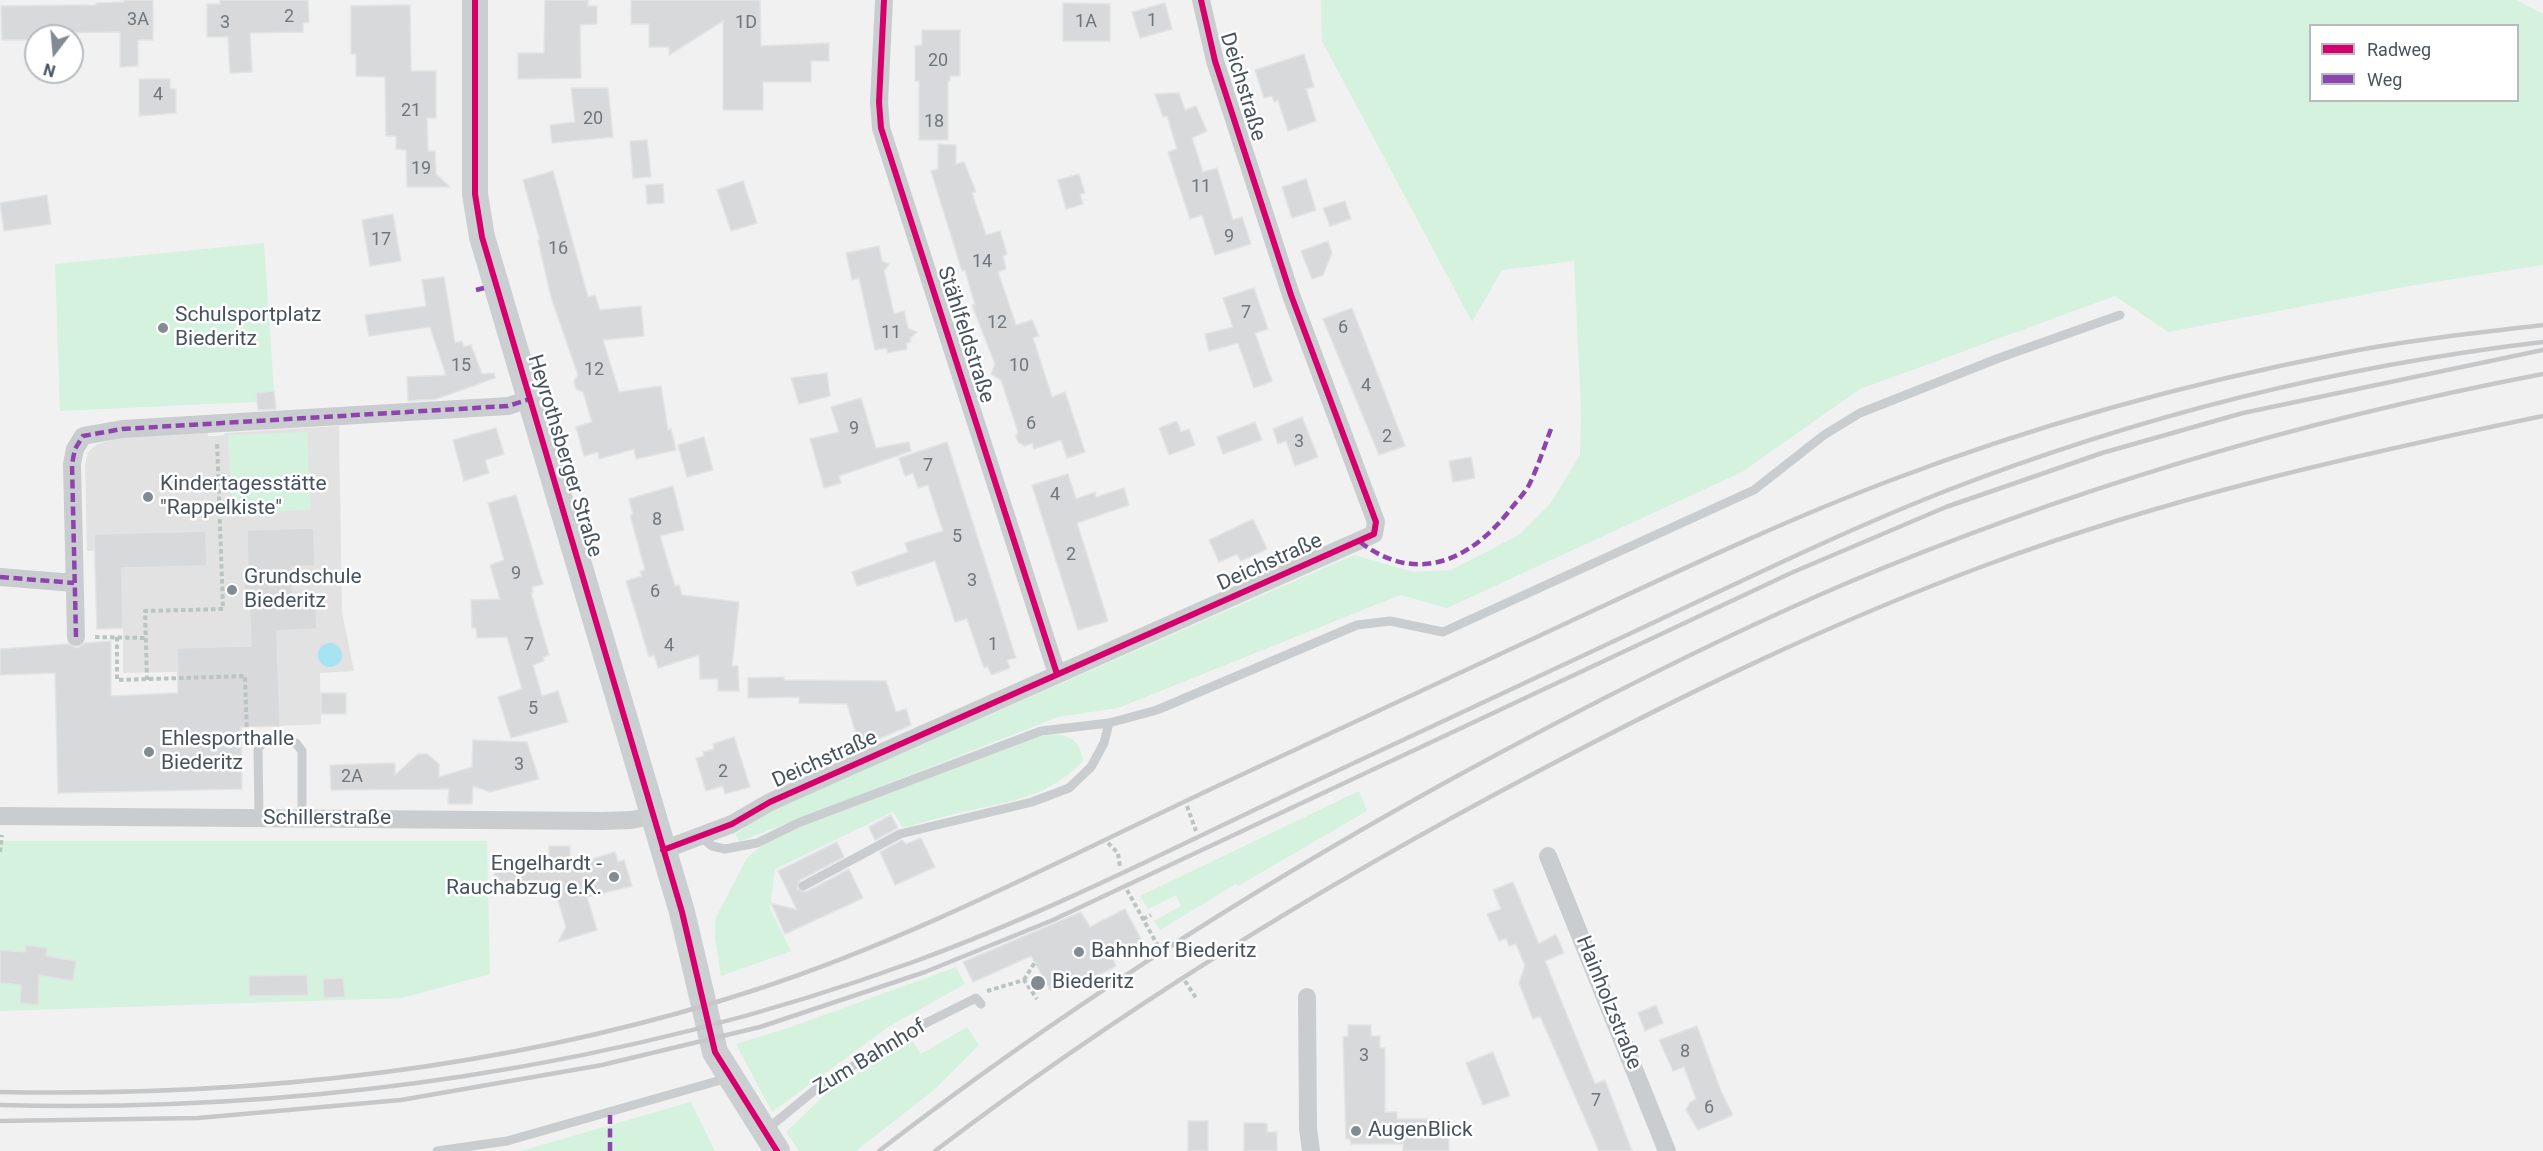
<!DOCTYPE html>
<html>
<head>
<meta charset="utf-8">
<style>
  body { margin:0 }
  #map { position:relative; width:2543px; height:1151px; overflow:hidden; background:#f1f1f1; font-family:Roboto,sans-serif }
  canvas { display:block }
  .legend { position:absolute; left:2309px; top:24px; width:210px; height:78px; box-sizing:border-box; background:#fff; border:2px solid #b5bbbf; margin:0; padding:8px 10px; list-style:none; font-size:18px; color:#47545e }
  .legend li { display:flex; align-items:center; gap:12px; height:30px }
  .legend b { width:30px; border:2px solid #b5bbbf }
  .north { position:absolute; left:24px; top:24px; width:60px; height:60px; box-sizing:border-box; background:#fff; border:2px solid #b5bbbf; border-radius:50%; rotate:196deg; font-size:16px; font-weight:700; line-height:24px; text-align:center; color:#47545e }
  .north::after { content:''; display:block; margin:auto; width:21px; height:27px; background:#828b91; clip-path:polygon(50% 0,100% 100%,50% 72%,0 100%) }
</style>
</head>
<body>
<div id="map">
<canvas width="2543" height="1151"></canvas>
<ul class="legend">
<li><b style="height:8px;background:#d6006c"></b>Radweg</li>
<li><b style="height:8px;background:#8e44ad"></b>Weg</li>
</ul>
<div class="north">N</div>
</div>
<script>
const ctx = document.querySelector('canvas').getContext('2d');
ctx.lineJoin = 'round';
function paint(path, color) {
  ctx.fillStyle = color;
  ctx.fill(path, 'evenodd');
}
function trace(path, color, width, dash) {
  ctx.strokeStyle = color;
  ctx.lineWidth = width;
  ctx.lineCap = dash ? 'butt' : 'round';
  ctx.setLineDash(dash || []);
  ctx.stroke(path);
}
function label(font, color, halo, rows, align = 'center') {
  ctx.font = font + ' Roboto,sans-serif';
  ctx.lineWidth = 5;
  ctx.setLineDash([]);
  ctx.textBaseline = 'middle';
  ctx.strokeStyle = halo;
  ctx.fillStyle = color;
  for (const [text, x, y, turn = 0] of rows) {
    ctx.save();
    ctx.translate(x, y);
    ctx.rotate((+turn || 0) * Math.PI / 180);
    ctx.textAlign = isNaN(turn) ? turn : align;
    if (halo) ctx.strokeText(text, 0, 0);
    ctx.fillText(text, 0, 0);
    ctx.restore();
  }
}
paint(new Path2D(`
  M339,426L342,612L354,671L320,673L321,724L280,726L278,645L177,648V672L123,673V628L97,629L94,551H87L85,464L88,452L96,445L118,437L208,432V436H217L224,435L225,433Z`), '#e3e2e3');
paint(new Path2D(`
  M1321,0H2517L2543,14V265L2409,286L2168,332L2115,296L1860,389L1742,472L1447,608L1400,595L1118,708L1058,717L739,842L736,834L764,814L1354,555L1413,572L1451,570L1519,535L1550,504L1580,455L1581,411L1574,261L1502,270L1472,322L1322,41ZM2310,26H2518V100H2310Z
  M264,243L274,391L256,393L257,402H254L60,411L55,264Z
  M307,432L311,510L232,513L228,435Z
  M1053,734C1072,736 1080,741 1083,761C1048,797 1013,801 966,811C945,816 924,822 903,828L893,812L775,869L770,909L791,951L721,976L715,937V919L747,858L764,844L793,830L1037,737Z
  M1359,791L1367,811L1238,886L1236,884L1160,930L1154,921L1181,906L1176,895L1148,909L1140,896Z
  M0,841H487L490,974L402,998L0,1011Z
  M956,967L965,984L888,1027L772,1112L736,1044L791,1027Z
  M967,1027L979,1045L935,1089L856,1151H799L786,1132L829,1091L911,1039L921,1054Z
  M691,1102L715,1151H521L690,1102Z`), '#d4f2de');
paint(new Path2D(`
  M318 655a12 12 0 1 1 24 0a12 12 0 1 1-24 0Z`), '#a7e4f1');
const building = new Path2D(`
  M124,0H153V40H138V66L120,67V32L50,33L36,35V40H2L1,6L96,5V3L124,2Z
  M220,0H308L309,22L303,23V32L250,33L252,72L230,73L228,37H207V4H220Z
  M545,0H588V6H597V24L580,25L581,78L518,79V53H544Z
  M631,0H760L761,46L829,43V61H811V82H763V110H723V21L669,55V47H649V24H631Z
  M1063,3L1110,4V41H1063Z
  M1165,3L1172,29L1140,38L1132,12Z
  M410,5L411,71H436V118H427L428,151H435L436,174L450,187H407L406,150L396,149V136H386L385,77L356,76V54H351V6Z
  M922,30H960V76H950V81H948V140H919V81H915V46L922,45Z
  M1304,54L1314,87L1306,89L1316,121L1288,131L1278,100L1274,102L1272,96L1264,98L1255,70Z
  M139,79H170V89H176V113L139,116Z
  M571,88H608L613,137L552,143L550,125L575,122Z
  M1179,93L1185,110L1196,106L1207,131L1192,138L1203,172L1217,168L1233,220L1242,217L1251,244L1215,255L1202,215L1190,219L1168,152L1177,149L1175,142L1167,116L1163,117L1155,94Z
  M647,140L651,177L633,178L630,141Z
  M938,144L956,145V164L964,162L976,192L972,193L986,235L1000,231L1007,254L1003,256L1006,269L998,272L1016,325L1032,320L1039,336L1033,338L1052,397L1065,392L1085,452L1067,458L1061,440L1034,449L1032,443L1025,446L1018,442L1016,436L1018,432L1001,380L991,374L995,364L972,305H975L965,270L962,271L931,171L938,169Z
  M553,171L588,297L595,295L600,310L641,306L644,336L603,340L619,392L661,386L668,430L671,429L676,450L636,459L634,449L599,459L598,452L584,456L576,427L592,422L583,392L576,389L574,381L578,375L551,297L538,240H540L523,180Z
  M1079,174L1085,193L1080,194L1083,204L1066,209L1058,180Z
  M1306,179L1316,210L1292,218L1282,187Z
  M743,181L757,223L731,231L717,190Z
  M663,184L664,203L647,204L646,185Z
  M47,195L51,224L4,231L0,203Z
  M1345,201L1351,219L1330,226L1323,208Z
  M393,214L401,261L370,266L362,220Z
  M1328,241L1332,253L1323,275L1312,279L1301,251Z
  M879,246L882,261L889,264L884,271L894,314L904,311L908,328L917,332L910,338L911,342L906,343L907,349L888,353L886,348L875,350L859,278L852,280L846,253Z
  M444,277L455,343L462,341L464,347L471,345L482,374L494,373L495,378L436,399L408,401L407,377L446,375L430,327L369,336L365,315L426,306L422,280Z
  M1254,288L1268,329L1255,333L1272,381L1254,388L1238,343L1209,351L1205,334L1233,327L1223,298Z
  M1352,308L1405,446L1379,455L1323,319Z
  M827,373L830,396L799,404L791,378Z
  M274,391L276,409L258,410L256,393Z
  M861,398L876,448L909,442L911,451L839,476L841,483L824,488L810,439L839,432L831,407Z
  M1302,417L1318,457L1295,466L1286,441L1278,444L1273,429Z
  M1177,421L1181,432L1189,429L1195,445L1169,455L1159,428Z
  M1255,422L1262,440L1223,454L1217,437Z
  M496,428L504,454L485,460L489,473L464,481L453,440Z
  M704,437L713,470L687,477L678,445Z
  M947,442L1016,658L1007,660L1010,668L991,675L988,667L984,668L967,619L955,622L935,561L857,586L852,572L908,552L905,543L943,531L928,485L918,488L913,473L905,476L899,458Z
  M1471,457L1475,478L1453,482L1449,461Z
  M1068,474L1076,499L1095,492L1096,497L1124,488L1129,505L1077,523L1108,621L1078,630L1032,485Z
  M673,486L684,530L660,536L675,586L679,585L682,595L739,602L732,666H738L739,691H718V679H700L699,655L658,668L654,655L649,657L626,581L642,576L640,571L645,570L630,515L633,514L629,499Z
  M516,495L543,584L532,587L533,592L531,593L549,655L543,657L544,661L533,665L542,696L558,691L568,722L511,738L498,697L522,689L507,637L477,638L476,628H472L471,600L500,599L490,565L504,560L488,503Z
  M1253,519L1267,549L1241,561L1237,554L1219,562L1209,540Z
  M314,528L315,566L292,567L293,603H316L317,629L277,631L280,726L241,727L242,789L58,793L55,673L0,675V649L68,644L77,648L85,643L111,641V696L178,693L177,648L251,646L249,599H245L243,575H248L247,530Z
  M206,531L207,566L122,568L123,628L97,629L94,534Z
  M784,677V680L886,681L896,712L906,709L911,725L860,747L847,704L799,703V697L748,698V678Z
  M321,693H346V714H321Z
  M734,737L750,787L725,794L723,786L706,791L696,758L704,756L703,752L714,749L713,744Z
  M473,740L527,742L539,779L490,792L473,786L472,804H448L449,789L331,790L330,765L395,763V775L418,754H427L439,764V777L472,767Z
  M891,815L898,828L875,840L869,827Z
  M921,838L935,867L895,885L880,852L902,840L906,844Z
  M837,842L844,857L800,880L797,889L806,892L849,869L863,898L785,934L771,903L797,910L778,871Z
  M549,846H570V866L615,852L618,862L624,860L632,886L587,897L597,930L558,942L566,927L556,894L503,892V885H494V856L549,862Z
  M1513,882L1539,944L1556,934L1564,953L1545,961L1595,1084L1605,1080L1632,1151H1599L1540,1016L1533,1019L1519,983L1525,966L1516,944L1509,946L1506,938L1499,941L1487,914L1501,909L1493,890Z
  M1125,909L1142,941L1112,957L1116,966L1076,987L1072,978L1050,990L1031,956L973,982L963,962L1081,912L1090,927Z
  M26,945L47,948L46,956L76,961L73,981L39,975L38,1005L20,1003L21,985L0,983V950L25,952Z
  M307,975L308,995L249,996V976Z
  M343,978L345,997L324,998L323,979Z
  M1656,1005L1663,1023L1645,1031L1638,1013Z
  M1348,1025H1371V1036H1380V1048H1385V1112H1397V1119H1448L1449,1151H1403V1144H1351L1350,1139H1346L1343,1037L1348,1036Z
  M1697,1026L1721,1091L1733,1115L1698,1130L1686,1110L1690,1102L1696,1099L1684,1067L1673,1071L1659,1040Z
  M1493,1052L1510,1096L1483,1105L1466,1063Z
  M1188,1121H1208V1151H1188Z
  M1244,1123H1264L1267,1124V1132H1277V1151H1244Z`);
paint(building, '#d8d9db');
trace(building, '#e2e3e4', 1.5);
trace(new Path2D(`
  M95,637L145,638
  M117,637V680L245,676L247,738
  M147,680L145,611L223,609L217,441
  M1187,806L1196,831
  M1108,843L1118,853L1120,867
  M0,852L2,835
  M1127,890L1158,946
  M1143,919L1151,915
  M1024,980L1035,962
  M1185,981L1196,998
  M987,991L1024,980L1037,999`), '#b8c5c1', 4, [4.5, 3]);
trace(new Path2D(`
  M259,819L258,748L265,741L296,743L302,751V819
  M701,837L712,846L725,849L757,843L798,823L1041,731L1109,723L1157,710L1357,625L1390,621L1443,632L1754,490L1824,435L1860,413L1999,358L2120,315
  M803,886L900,834L1032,802L1069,788L1091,767L1104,743L1109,723
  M766,1130L821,1085L922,1025L976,998L981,1004
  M437,1151L507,1141L728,1078`), '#cacdcf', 9);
trace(new Path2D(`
  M884,0L879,102L881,128L1057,674
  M0,577L74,583
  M76,637L72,464L75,449L83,436L122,429L508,406L530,399
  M0,816L602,821L631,820L653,816
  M663,850L732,824L770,802L1374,534L1376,522L1291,295L1215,61L1201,0
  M1548,856L1667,1151
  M1307,997L1308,1128L1311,1151`), '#cacdcf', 18);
trace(new Path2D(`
  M475,0V194L482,237L682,912L715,1052L777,1151`), '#cccfd2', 26);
trace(new Path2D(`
  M0,1092C257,1097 513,1069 758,989C920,936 1072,854 1226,782C1336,731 1446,680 1556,628C1666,577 1776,524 1889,481C2036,425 2188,383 2343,353C2409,340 2476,333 2543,325
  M0,1105C309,1113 623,1068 913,962C1048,913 1177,846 1307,785C1424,729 1543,675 1661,619C1754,575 1847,530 1943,492C2136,417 2338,366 2543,342
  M0,1121L198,1118L401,1100L602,1065L760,1027L925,972L1053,920L1791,573L1946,507L2102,453L2243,413L2543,350
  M879,1151C1059,1012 1249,891 1448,781C1576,711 1706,644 1840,586C2066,490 2302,420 2543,374
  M935,1151C1123,1008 1325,884 1533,774C1682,695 1832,622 1989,564C2169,497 2356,455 2543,416`), '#c6c7c9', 4.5);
trace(new Path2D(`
  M476,290L484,288
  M585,531L592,529
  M1360,542C1416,585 1470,561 1510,510C1516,502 1524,494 1529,485C1538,467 1544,447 1551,429
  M0,577L74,583
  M76,637L72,464L75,449L83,436L122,429L508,406L530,399
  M610,1151V1113`), '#8e44ad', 4.5, [9, 4.5]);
trace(new Path2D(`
  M475,0V194L482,237L682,912L715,1052L777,1151
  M884,0L879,102L881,128L1057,674
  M663,850L732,824L770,802L1374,534L1376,522L1291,295L1215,61L1201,0`), '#d6006c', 6);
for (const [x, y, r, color] of [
  [163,328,6,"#828b91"],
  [148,497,6,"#828b91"],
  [232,590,6,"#828b91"],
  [149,752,6,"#828b91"],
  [614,877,6,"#828b91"],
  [1079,952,6,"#828b91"],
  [1038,983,8,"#828b91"],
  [1356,1131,6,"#828b91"]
]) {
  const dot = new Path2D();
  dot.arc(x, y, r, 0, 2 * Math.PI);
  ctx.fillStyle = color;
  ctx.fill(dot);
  trace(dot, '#fff', 2);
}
label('18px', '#6d777e', null, [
  ["2",289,17],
  ["3A",138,20],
  ["1",1152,21],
  ["1A",1086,22],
  ["3",225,23],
  ["1D",746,23],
  ["20",938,61],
  ["4",158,95],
  ["21",411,111],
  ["20",593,119],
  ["18",934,122],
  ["19",421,169],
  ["11",1201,187],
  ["9",1229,237],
  ["17",381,240],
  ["16",558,249],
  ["14",982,262],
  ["7",1246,313],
  ["12",997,323],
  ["6",1343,328],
  ["11",891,333],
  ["15",461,366],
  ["10",1019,366],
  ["12",594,370],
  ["4",1366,386],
  ["6",1031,424],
  ["9",854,429],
  ["2",1387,437],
  ["3",1299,442],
  ["7",928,466],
  ["4",1055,495],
  ["8",657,520],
  ["5",957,537],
  ["2",1071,555],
  ["9",516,574],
  ["3",972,581],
  ["6",655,592],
  ["7",529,645],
  ["1",993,645],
  ["4",669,646],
  ["5",533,709],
  ["3",519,765],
  ["2",723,772],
  ["2A",352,777],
  ["8",1685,1052],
  ["3",1364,1056],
  ["7",1596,1101],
  ["6",1709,1108]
]);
label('21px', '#47545e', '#fff', [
  ["Deichstraße",1242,87,73],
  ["Stählfeldstraße",965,335,72],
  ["Heyrothsberger Straße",564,456,73],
  ["Deichstraße",1270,563,-24],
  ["Deichstraße",825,760,-24],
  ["Schillerstraße",327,819],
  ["Hainholzstraße",1608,1003,68],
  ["Zum Bahnhof",870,1058,-31]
]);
label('21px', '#47545e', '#fff', [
  ["Schulsportplatz",175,316],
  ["Biederitz",175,340],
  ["Kindertagesstätte",160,485],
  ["\"Rappelkiste\"",160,509],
  ["Grundschule",244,578],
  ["Biederitz",244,602],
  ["Ehlesporthalle",161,740],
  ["Biederitz",161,764],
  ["Engelhardt -",602,865,"right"],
  ["Rauchabzug e.K.",602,889,"right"],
  ["Bahnhof Biederitz",1091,952],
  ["Biederitz",1052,983],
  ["AugenBlick",1368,1131]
], 'left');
</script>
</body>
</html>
